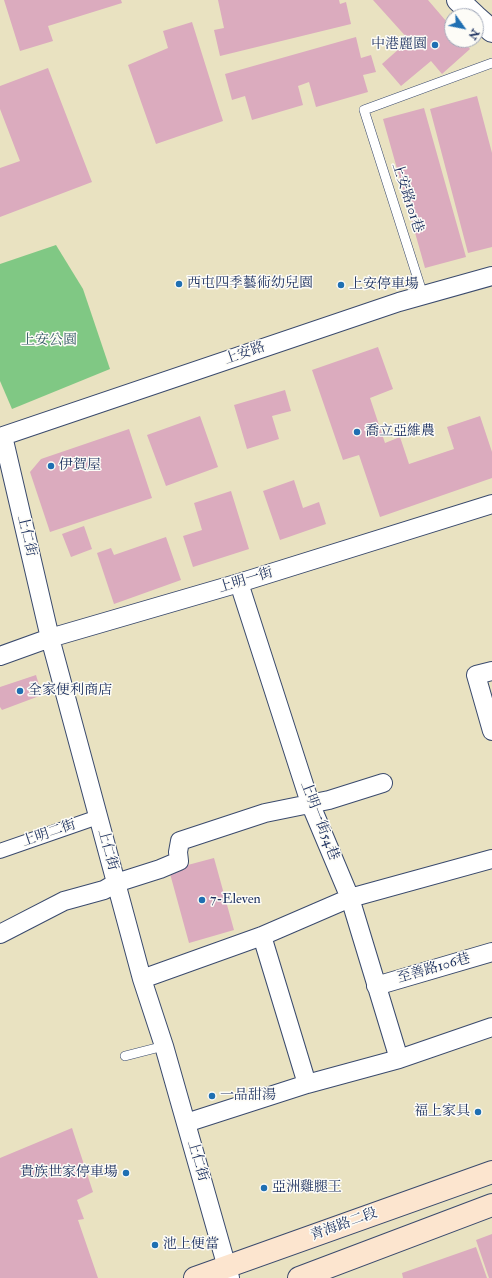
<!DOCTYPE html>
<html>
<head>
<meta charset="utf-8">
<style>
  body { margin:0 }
  #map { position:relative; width:492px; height:1278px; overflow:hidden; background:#e9e2c1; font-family:"IM FELL Double Pica",serif }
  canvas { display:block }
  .north { position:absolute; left:444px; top:8px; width:40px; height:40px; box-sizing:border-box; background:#fdfcf7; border:1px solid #a3aaba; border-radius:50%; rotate:123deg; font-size:11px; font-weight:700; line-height:16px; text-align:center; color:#1b2f5e }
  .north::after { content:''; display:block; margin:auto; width:14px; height:18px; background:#1f6fb2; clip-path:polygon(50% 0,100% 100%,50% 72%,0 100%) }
</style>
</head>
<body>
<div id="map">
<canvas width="492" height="1278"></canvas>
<div class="north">N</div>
</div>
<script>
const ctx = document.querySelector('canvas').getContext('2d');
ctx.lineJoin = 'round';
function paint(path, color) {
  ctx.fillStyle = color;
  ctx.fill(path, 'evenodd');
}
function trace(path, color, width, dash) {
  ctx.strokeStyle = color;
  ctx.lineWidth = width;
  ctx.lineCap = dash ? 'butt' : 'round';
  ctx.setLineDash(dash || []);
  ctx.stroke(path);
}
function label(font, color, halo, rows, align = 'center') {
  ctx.font = font + ' "IM FELL Double Pica","Noto Serif TC",serif';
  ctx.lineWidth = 3;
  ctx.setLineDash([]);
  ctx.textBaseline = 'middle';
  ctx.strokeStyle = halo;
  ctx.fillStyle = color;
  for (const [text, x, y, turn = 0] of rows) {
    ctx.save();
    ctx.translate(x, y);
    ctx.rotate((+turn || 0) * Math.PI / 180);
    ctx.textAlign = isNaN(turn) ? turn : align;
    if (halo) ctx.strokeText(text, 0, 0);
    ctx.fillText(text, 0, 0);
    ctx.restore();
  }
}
paint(new Path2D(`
  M56,245L83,289L110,369L12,409L0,381V264Z`), '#80c884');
paint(new Path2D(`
  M4,0H121L122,3L48,26L53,41L20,51Z
  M218,0H339L340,4L346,2L351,24L220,56L214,30L224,28Z
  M373,0H428L452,28V40H463L470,49L442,74L431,61L401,86L382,64L409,40Z
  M192,22L223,121L156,144L128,65L168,48L163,31Z
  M356,37L361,58L371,55L376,72L363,75L368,92L316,107L309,82L298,86L303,105L252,120L245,96L232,100L225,74Z
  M48,68L92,182L0,217V168L20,161L0,109V86Z
  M477,96L492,153V247L468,253L430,109Z
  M424,108L466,257L425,268L383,119Z
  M378,347L393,389L370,398L385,443L400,437L409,464L454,449L447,427L480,416L492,452V478L380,517L359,455L343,460L312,370Z
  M285,390L291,411L272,416L279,439L247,449L234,405Z
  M200,416L218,467L166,486L147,435Z
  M129,429L152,498L50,532L30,472L41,459Z
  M294,480L303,508L319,502L326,524L280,540L263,491Z
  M231,491L249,549L193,567L183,536L202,530L194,503Z
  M84,526L92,549L71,557L62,534Z
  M166,537L181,580L114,604L97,553L111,548L114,555Z
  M36,675L42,695L2,710L0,707V687Z
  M214,858L234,930L189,943L169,870Z
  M72,1128L93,1192L77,1200L84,1219L78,1220L98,1278H0V1158Z
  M492,1234V1278H489L476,1240Z
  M476,1247L487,1278H403L402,1273Z`), '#dbabbe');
const service = new Path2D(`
  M423,295L364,110L492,63
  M125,1056L164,1046`);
const pedestrian = new Path2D(`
  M0,851L98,817`);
const minor = new Path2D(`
  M3,436L50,638L142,979L164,1046L230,1278
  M0,437L399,302L492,276
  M239,583L310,803L350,898L399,1059
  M0,656L50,638L239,583L492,504
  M492,671L476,675L492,731
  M0,934L64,901L104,890L116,883L160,869L179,861L178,852L180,841L265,813L329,800L383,783
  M262,936L307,1084
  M142,979L262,936L350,898L492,859
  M376,986L492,952
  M186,1123L307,1084L399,1059L492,1027`);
const tertiary = new Path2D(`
  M458,0L475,16
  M476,17L492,31`);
const secondary = new Path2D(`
  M195,1278L492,1172
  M299,1278L492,1205`);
trace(service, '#3a4a6d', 10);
trace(pedestrian, '#3a4a6d', 16);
trace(minor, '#3a4a6d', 20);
trace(tertiary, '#3a4a6d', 24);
trace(secondary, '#3a4a6d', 24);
trace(service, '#fff', 9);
trace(pedestrian, '#fff', 14);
trace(minor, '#fff', 18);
trace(tertiary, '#fff', 22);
trace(secondary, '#fce5cf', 22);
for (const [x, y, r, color] of [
  [435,45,4,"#1f6fb2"],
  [179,284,4,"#1f6fb2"],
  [341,285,4,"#1f6fb2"],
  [357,432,4,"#1f6fb2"],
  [51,466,4,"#1f6fb2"],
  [20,691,4,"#1f6fb2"],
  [202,900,4,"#1f6fb2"],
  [212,1096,4,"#1f6fb2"],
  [478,1112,4,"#1f6fb2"],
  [126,1173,4,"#1f6fb2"],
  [264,1188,4,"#1f6fb2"],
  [155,1245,4,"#1f6fb2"]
]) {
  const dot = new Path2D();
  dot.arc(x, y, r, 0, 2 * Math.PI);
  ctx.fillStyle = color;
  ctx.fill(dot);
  trace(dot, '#fdfcf7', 1.5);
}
label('14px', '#1b2f5e', '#fdfcf7', [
  ["中港麗園",427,45,"right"],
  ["西屯四季藝術幼兒園",187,284],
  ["上安停車場",349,285],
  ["喬立亞維農",365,432],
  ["伊賀屋",59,466],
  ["全家便利商店",28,691],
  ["7-Eleven",210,900],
  ["一品甜湯",220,1096],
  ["福上家具",470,1112,"right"],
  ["貴族世家停車場",118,1173,"right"],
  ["亞洲雞腿王",272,1188],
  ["池上便當",163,1245]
], 'left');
label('14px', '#1b2f5e', '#fdfcf7', [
  ["上安路101巷",407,198,72],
  ["上安路",245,354,-19],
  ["上仁街",26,536,77],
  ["上明一街",246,581,-17],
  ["上明一街54巷",319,821,69],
  ["上明二街",49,834,-19],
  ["上仁街",107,850,75],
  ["至善路106巷",434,969,-16],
  ["上仁街",197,1161,74],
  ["青海路二段",344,1225,-20]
]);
label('14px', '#395d69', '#fdfcf7', [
  ["上安公園",49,341]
]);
</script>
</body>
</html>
